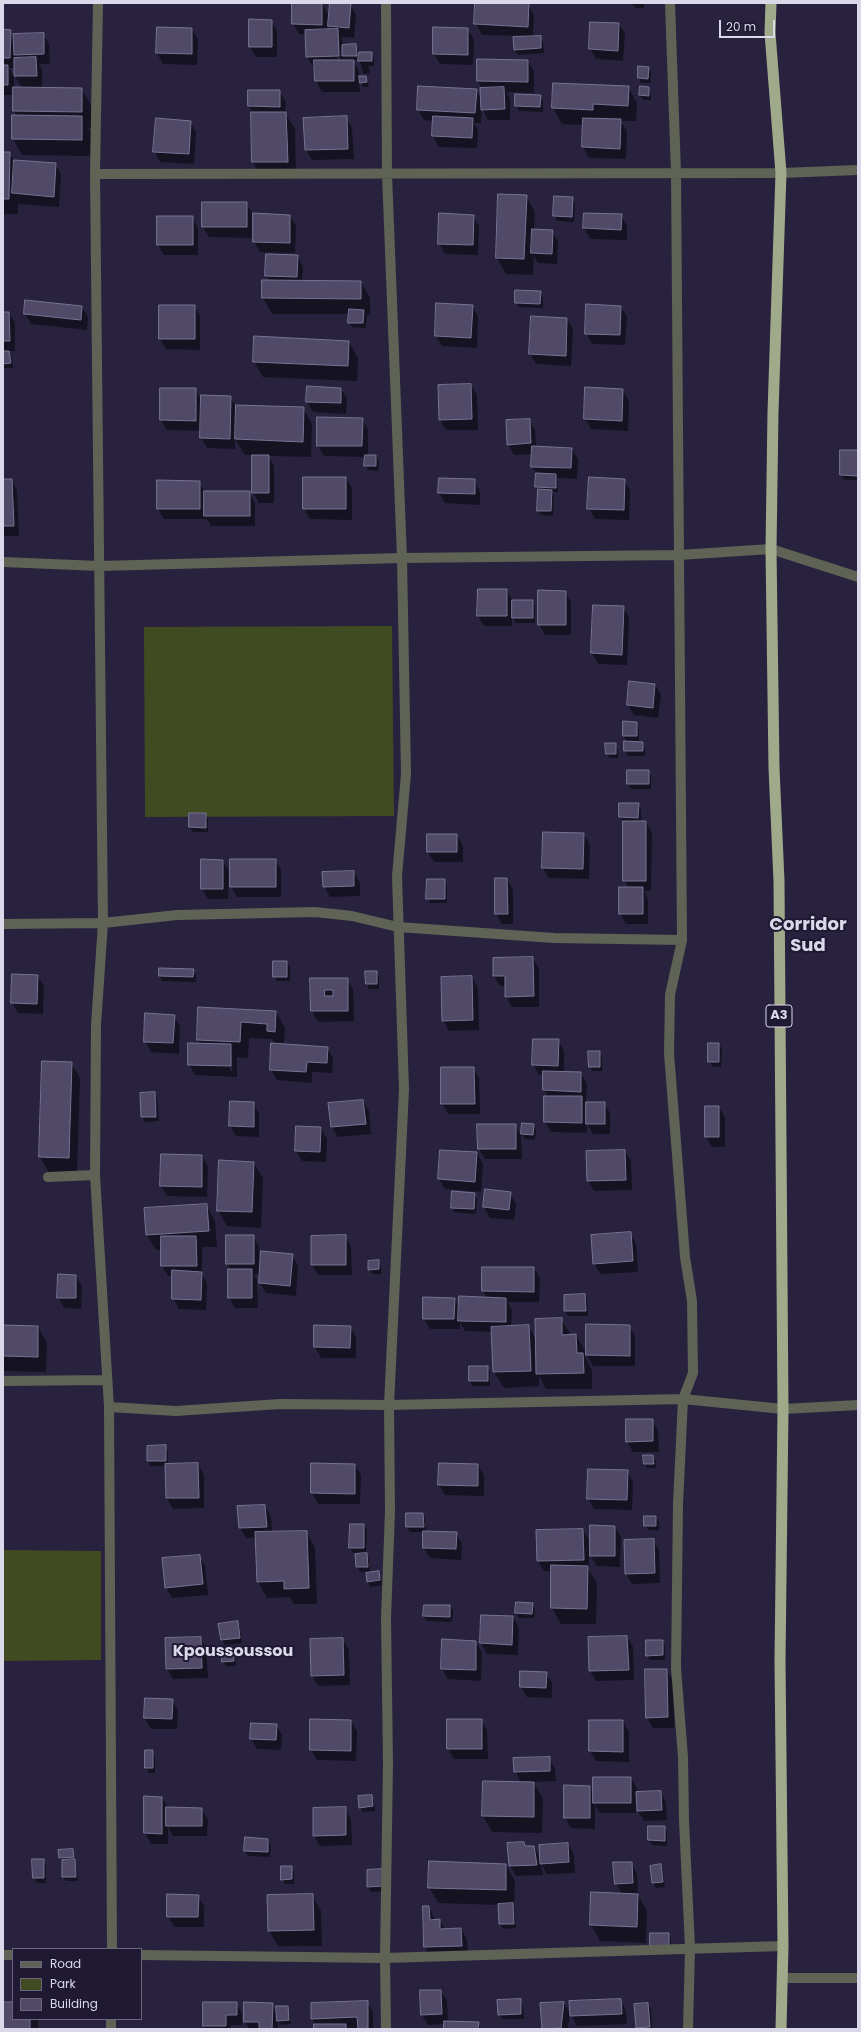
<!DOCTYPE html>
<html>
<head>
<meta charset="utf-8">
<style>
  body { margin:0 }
  #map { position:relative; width:861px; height:2032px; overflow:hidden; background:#29223e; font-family:Poppins,sans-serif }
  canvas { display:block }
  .frame { position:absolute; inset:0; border:4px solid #dbd8ea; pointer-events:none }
  .legend { position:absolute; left:12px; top:1948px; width:130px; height:72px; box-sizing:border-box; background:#1f1933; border:1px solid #6a657c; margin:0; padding:5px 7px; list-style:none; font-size:12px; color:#dbd8ea }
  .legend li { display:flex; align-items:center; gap:8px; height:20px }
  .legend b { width:20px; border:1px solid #6a657c }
  .scale { position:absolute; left:719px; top:20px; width:56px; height:18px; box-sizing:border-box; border:2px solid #dbd8ea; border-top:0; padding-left:5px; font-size:12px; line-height:14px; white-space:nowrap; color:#dbd8ea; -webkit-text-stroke:3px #1f1933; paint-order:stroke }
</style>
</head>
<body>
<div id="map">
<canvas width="861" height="2032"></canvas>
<div class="frame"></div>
<ul class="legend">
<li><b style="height:5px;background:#5e6355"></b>Road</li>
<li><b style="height:11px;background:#404b21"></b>Park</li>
<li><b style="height:11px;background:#504a68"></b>Building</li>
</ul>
<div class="scale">20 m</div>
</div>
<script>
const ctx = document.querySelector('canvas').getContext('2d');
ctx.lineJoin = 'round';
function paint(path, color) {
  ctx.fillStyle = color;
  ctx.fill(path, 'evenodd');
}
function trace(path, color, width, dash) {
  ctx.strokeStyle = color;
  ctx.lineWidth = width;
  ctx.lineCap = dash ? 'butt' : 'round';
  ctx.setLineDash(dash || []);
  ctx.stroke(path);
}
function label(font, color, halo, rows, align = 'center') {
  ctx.font = font + ' Poppins,sans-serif';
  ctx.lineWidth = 4;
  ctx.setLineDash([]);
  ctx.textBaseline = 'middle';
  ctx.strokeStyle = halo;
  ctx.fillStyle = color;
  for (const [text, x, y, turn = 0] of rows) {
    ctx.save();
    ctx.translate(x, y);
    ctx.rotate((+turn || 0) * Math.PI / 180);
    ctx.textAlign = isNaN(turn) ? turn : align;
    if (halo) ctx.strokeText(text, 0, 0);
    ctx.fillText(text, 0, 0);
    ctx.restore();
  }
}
paint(new Path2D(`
  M392,626L394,816L145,817L144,627Z
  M3,1550L101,1551V1660L3,1661Z`), '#404b21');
paint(new Path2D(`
  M293,3H322L328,14L327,31L332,30L328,23H329L331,3L350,4L356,15L354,38L341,37L344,46L356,45L359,53H371L374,58V66H368L370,73L364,74L359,60L353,61L359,71V77H366L369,87H363L359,80L360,92H322L316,81V67H313L307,57L306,35L299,34L293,24ZM337,40H339L340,61H338Z
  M476,3L528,4L534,15L533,37H540L543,42L544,53L518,55L515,50L514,38L521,36L482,35L476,24Z
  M632,3H644V8H636Z
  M271,21L277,31V57H256L250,47Z
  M619,24L625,34L623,61L596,59L590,49Z
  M158,28L192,29L198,39L197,65L163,64L157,53Z
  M467,29L474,39L473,65L440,64L434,54Z
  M3,30L10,31L13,35L43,34L49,44L50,64H39L42,69V88L82,89L91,105V128H88L91,133L90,156L22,155L13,139V116H17L14,111V95H3ZM9,68H15V76L22,88H14V76Z
  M478,60L528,61L534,71V93L506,92L510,98V120H488L482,108L481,123H474L478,130L477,148L439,147L433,136L434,121L424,120L418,110L476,90L482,100V89L478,81Z
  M648,68L651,73V83H641L639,78Z
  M628,87L637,103L636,121H621L627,131L626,159L589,158L583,147L584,125L562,124L553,108Z
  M648,88L651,93V100H643L640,95Z
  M279,91L286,102L285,113L295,129L296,177L262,178L253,162V113L249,106Z
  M540,96L543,101V112L519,111L516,106Z
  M346,117L352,128L354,159L312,160L306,150L304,119Z
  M190,122L196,132L194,164L160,162L154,151Z
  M3,153H9L14,161L55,164L61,174L59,207L18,204V214H3Z
  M499,195L526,196L535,212L534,230L552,231L558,241L557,264L538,263L534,256L533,275L506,274L497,258Z
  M555,197L572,198L575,203L574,222L557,221L554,216Z
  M246,203L252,213V233L290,216L296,226L295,253L260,252L254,242V238L209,237L203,227Z
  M584,214L621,215L627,226V240L590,239L584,228Z
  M473,216L479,226L478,255L445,254L439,243Z
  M192,217L198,228V255H164L158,245Z
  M297,256L303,266L302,282H361L370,298V315H367L366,328L352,327L349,322L350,314H272L263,298L270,281L266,275Z
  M540,292L543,297V308L519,307L516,302Z
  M194,306L200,316V350L166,349L160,339Z
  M472,306L478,316L477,348L442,346L436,336Z
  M82,307L88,317L87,330L31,324L25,314Z
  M621,307L627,317L625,345L592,344L586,333Z
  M3,313H9L15,323V351H8L12,357L13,368H3Z
  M567,319L573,329L571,366L536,364L530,354Z
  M349,342L358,358L357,381L263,377L254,361Z
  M471,385L477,395L478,430H446L440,420Z
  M195,389L202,401L230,397L235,406L303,408L312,424L311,457L268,456L274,466V503H259L253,493V455H245L235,439V449L207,448L201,438V431L167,430L161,420Z
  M341,389L347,399L346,414L313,412L307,402Z
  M623,390L629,401L628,431L591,429L585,419Z
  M362,419L368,429V456H376L379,461L378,471L368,470L365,465L366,457L324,456L318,446Z
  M529,420L535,430L536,447L572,449L578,459L577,479L557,478L558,492H552L554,496L553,516L541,515L538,511L539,491L536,487L537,474L532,467L533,454L514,455L508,444Z
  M858,451V480H844L841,475Z
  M346,478L352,488V520L310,519L304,509Z
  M3,480H11L17,490L19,536H3Z
  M474,480L480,491V505L445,503L439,493Z
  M624,480L630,490L629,520L595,519L589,509Z
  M199,482L205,492H249L255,503V526H211L207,519H164L158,509Z
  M507,590L513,601H533L535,606V623H516L512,617V626H484L478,616Z
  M565,592L571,602V635H545L539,624Z
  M594,606L623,607L629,618L627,665L598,664L592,653Z
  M655,684L661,695L658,718L634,715L628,705Z
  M624,722L637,723L639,728V743H643L645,748V756H628L625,751L627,742L624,736Z
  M615,744L618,749V758H609L607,753Z
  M648,771L651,776V789H631L628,784Z
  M620,804H638L641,809V822H646L652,833L651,891H644L648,899V924H626L620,913L629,888L624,880V822L620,817Z
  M206,814L208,819V832H193L190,827Z
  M584,834L590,845L589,879L549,878L543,868Z
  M457,835L463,846V862H434L428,852Z
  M275,860L281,870V897H237L231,886Z
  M223,861L229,871L228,899H208L202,889Z
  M354,872L360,883V896L330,897L324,886Z
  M507,879L513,890V924H502L496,913Z
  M444,880L447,885V903H430L427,898Z
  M533,958L539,969V1007H512L506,996V986H500L494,976Z
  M287,962L290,967V981H277L274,976Z
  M160,969L193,970L196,975V982L162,981L160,976Z
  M366,972H376L379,976V989H369L367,984Z
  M38,976L44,986L43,1014L18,1013L12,1002Z
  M472,977L478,988L479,1030L449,1031L443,1020Z
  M311,979H347L353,989L354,1021L318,1022L312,1011Z
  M199,1008L276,1012L285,1028L284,1045L327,1048L333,1058L332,1073L312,1072V1083L277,1080L271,1070L276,1045L272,1039L249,1038L248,1058L237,1057V1077L195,1075L189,1065V1044H200L198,1040ZM230,1057H232V1071H230Z
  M174,1016L180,1026L179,1054L151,1052L145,1041Z
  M558,1040L564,1051V1073H581L587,1084L586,1103H604L610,1113V1134H593L587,1124V1133L551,1132L545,1122L548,1097L544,1090V1075H539L533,1064Z
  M719,1044L722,1049L721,1067L712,1066L709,1061Z
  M599,1052L602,1057V1071H592L590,1066Z
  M43,1062L71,1063L80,1078L77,1174L49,1173L40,1157Z
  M473,1068L479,1078L480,1114H448L442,1104Z
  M155,1093L157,1098L159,1121L145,1122L142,1117L141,1094Z
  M363,1101L369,1111L371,1134L338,1137L332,1127Z
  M253,1103L259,1113V1137L236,1136L230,1126Z
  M719,1107L725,1118V1147H712L706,1137Z
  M515,1125L521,1135L522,1159H485L479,1149Z
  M533,1125L536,1130L535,1140L525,1139L522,1134Z
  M321,1128L327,1139L326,1162L302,1161L296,1151Z
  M625,1151L631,1161L632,1190L594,1191L588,1181Z
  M477,1153L483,1164L481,1192L445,1189L439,1179Z
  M202,1156L208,1167L207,1197L167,1196L161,1186Z
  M254,1163L263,1178L261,1228L227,1226L218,1210Z
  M510,1193L516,1204L514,1220L490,1218L484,1207Z
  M474,1194L477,1199L476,1214L454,1212L452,1207Z
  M206,1205L215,1221L217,1247H202V1274L207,1283L206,1310L179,1309L173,1298V1276H168L162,1266V1250H156L146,1234Z
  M630,1233L636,1244L638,1272L600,1274L594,1263Z
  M253,1236L259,1247V1272L292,1255L298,1266L296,1296L266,1293L260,1283V1274H254L257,1280L258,1308H235L229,1298V1270H230L227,1263Z
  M345,1236L351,1247L352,1275H318L312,1265V1237Z
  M378,1261L381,1266V1274H372L369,1269Z
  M483,1268H534L540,1278L539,1302H507L512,1310L511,1327L528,1326L537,1341L561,1319L571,1335H576L585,1351V1357L592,1370V1389H546L539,1376V1386L504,1388L494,1372L493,1332L465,1331L460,1322V1329H430L424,1319L454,1298L460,1308L487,1298L483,1291Z
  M76,1276L82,1286L81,1309L64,1308L58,1298Z
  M585,1295L587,1300L588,1316H568L565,1311V1296Z
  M587,1325L629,1326L635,1336V1366H593L587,1355Z
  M3,1326L38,1327L47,1343L46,1372L3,1371Z
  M315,1326L350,1327L356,1337V1358H321L315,1347Z
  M487,1367L490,1372V1386H472L470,1381Z
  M652,1420L658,1430L659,1452H633L627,1442Z
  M165,1446L168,1451V1465L198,1464L204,1475V1508L173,1509L167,1498L166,1466H150L148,1461V1447Z
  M653,1456L656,1461V1468H647L644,1463Z
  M312,1464L355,1465L361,1475L360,1504H318L312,1493Z
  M478,1465L484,1475V1496L445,1495L439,1485Z
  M627,1471L633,1482L632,1510L594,1509L588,1498Z
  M265,1506L271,1516L272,1533L306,1532L315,1547L317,1604H294L290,1597L267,1598L258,1582L257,1538H246L240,1528Z
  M407,1514H422L425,1518L426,1532L456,1533L462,1544L461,1560L430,1558L424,1548V1532H410L407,1527Z
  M656,1517L659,1522V1530H648L645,1525Z
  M364,1525L367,1530L366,1553L369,1559L370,1571L360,1572L357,1567L356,1553H353L350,1548Z
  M615,1527L621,1537L620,1567L597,1566L591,1556Z
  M583,1530L589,1540V1570L597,1583L596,1624H561L552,1608V1571H544L538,1561Z
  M653,1540L659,1550L660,1583L632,1584L626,1574Z
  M199,1556L205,1566L208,1595L172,1598L166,1588Z
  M379,1572L382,1585L370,1587L368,1582Z
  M532,1604L535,1609L534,1618H519L516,1613Z
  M450,1606L453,1611L452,1622L427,1621L424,1616Z
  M482,1616L513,1617L519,1628L518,1655L487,1654L481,1643Z
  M238,1623L240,1627L242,1643L225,1645L222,1640Z
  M627,1637L633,1647L634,1680L596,1681L590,1671Z
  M200,1638L206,1649L208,1678L173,1679L167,1669Z
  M343,1640L349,1650L350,1685L318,1686L312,1675Z
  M662,1641L665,1646V1660H650L647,1655Z
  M476,1642L482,1652L481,1681L448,1679L442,1669Z
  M232,1651L235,1656L236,1666H226L223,1662Z
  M667,1670L673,1681L674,1728H653L647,1718Z
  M546,1673L552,1683V1698L527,1697L521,1686Z
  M146,1699L172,1700L178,1710L177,1729H151L145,1718Z
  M448,1720H481L487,1730L488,1759H454L448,1749Z
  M351,1721L357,1731L356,1761L317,1760L311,1750Z
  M623,1721L629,1732V1762L596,1761L590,1751Z
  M276,1725L282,1735L281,1750L257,1749L251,1739Z
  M152,1751L155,1756V1773H149L146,1768Z
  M549,1758L555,1769L556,1781L533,1782L543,1798L542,1833L492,1832L483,1816L521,1782L515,1771Z
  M631,1778L637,1788V1793L660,1792L666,1802L667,1820L644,1821L636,1808V1813H600L595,1805V1829L571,1828L565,1818L590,1787L594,1794Z
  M371,1796L374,1801L375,1811L363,1812L360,1807Z
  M145,1797L162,1798L168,1808L202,1809L208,1820L207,1836H173L168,1827V1844H151L145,1833Z
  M345,1808L351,1819L352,1845L320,1846L314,1835Z
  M649,1827H665L667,1832V1846L652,1845L649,1840Z
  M268,1840L271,1845L270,1857L248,1856L245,1851Z
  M524,1843L526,1847H534L541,1860L568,1844L574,1855L575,1873L547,1874L541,1863L543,1875L516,1876L510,1866L508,1844Z
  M73,1850L75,1855L78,1881H66L63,1877V1863L60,1858Z
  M33,1860H43L46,1865V1883H37L34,1878Z
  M631,1863L637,1873L638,1893H637L647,1911L646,1943L600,1941L591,1925L592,1893L622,1894L616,1883Z
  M506,1865L515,1881L514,1906L516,1928L503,1929L500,1924L499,1905L438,1903L429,1887Z
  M660,1865L663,1870L665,1887L656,1888L653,1883Z
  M291,1867L294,1872V1884H285L282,1879Z
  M381,1870L385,1891L371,1892L368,1887Z
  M312,1895L321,1911L322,1946H278L269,1931Z
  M198,1896L204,1906V1927H174L168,1916Z
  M424,1907H429L435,1920H439L445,1929H461L467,1939L468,1956L431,1958L425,1947Z
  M651,1934H669L671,1939V1952Z
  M441,1991L447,2001L448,2023H478L481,2029H445V2024L428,2025L422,2015Z
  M520,2000L523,2005L524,2019H502L499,2014Z
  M620,2000L626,2011L627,2024L577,2026L570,2013L568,2029H542L564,2003L571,2015Z
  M367,2002L373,2012V2029H315L316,2025L312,2019Z
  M3,2003H13V2019H38V2029H3Z
  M236,2003L242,2013V2025H231V2029H205L204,2026Z
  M272,2004L277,2013L287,2007L291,2019H279V2021H291V2024L281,2025L278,2020V2029H249L245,2022Z
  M648,2004L651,2009L652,2029H638Z`), '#0007');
const building = new Path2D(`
  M292,3H322V25L292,24Z
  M330,3H351L349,28L328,26Z
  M475,3H529L528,27L474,24Z
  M249,19L272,20V47H249Z
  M590,22L619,23L618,51L589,49Z
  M157,27L192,28V54L156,53Z
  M433,27L468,28V55L433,54Z
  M3,29L11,30L10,58H3Z
  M338,29L339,56L306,57L305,30Z
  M44,33V54L14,55L13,34Z
  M541,36V48L514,50L513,37Z
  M356,44L357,56H342V45Z
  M359,52H372V61H358Z
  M36,57L37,76H14V58Z
  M477,59L528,60V82L477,81Z
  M314,60H354V81H315Z
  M3,65H8V85H3Z
  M638,66L649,67L648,79L638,78Z
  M359,76H366L367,82L360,83Z
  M553,83L629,86L628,106L593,104V110L552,108Z
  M418,86L477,89L475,113L417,110Z
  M640,86L649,87V96L639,95Z
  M13,87L82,88V112L13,111Z
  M504,87L505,109L481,110L480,88Z
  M248,90H280V107L248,106Z
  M515,94L541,95L540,107L515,106Z
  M251,112H286L288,162H252Z
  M12,115L82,116V140L12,139Z
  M347,116L348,149L305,150L303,118Z
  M433,116L473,118L472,138L432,136Z
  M156,118L191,121L189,154L153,152Z
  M583,118L621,119L620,149L582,147Z
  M3,152H10L9,199H3Z
  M14,160L56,163L54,197L12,193Z
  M498,194L527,195L524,259L496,258Z
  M554,196L573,197L572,217L553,216Z
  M202,202H247V227H202Z
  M253,213L290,215V243L253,242Z
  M439,213L474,215L473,245L438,244Z
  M584,213L622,214L621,230L583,228Z
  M157,216H193V245H157Z
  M532,229L553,230L552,254L531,253Z
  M266,254L298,255L297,277L265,276Z
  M262,280L361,281V299L262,298Z
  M515,290L541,291L540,304L515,303Z
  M25,300L82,306L81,320L24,314Z
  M436,303L473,305L471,338L435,336Z
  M586,304L621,306L620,335L585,334Z
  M159,305H195V339H159Z
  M349,309L364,310L363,323H348Z
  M3,312H9L10,341H3Z
  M531,316L567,318L566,356L529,354Z
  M254,336L349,341L348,366L253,362Z
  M3,351H9L11,363L3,364Z
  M471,384L472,419L439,420L438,385Z
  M307,386L341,388V403L306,402Z
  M585,387L623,389L622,421L584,419Z
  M160,388H196V421L160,420Z
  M201,395L231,396L230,439L200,438Z
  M236,405L304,407L303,442L235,439Z
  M317,417L363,418L362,446H317Z
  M530,419L531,443L507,445L506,420Z
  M532,446L572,448L571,468L531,467Z
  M840,450H858V476L840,475Z
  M252,455H269V493H252Z
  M365,455H376V466H364Z
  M536,473L556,474V488L535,487Z
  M303,477H346V509H303Z
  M589,477L625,479L624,510L587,509Z
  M439,478L475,479V494L438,493Z
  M3,479H12L14,526H3Z
  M157,480L200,481V509H157Z
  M538,489L552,490L551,511H537Z
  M204,491H250V516H204Z
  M478,589H507V616H477Z
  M538,590L566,591V625H538Z
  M512,600H533V618H512Z
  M593,605L624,606L622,655L591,653Z
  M629,681L655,684L653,708L627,705Z
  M623,721L637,722V736H623Z
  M624,741L643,742V751H624Z
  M605,743H616V754H606Z
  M627,770H649V784H627Z
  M619,803H639L638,818L619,817Z
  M189,813H206V828L189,827Z
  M623,821H646V881H623Z
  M543,832L584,833L583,869L542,868Z
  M427,834H457V852H427Z
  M201,859L223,860V889H201Z
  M230,859H276V887H230Z
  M354,871V886L323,887L322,872Z
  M495,878H507L508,914H495Z
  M427,879H445V899H426Z
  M619,887H643V914H619Z
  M533,957L534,996L505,997V976H493V958Z
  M273,961H287V977H273Z
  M159,968L194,969L193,977L159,976Z
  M365,971H377V984H366Z
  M12,974L38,975L37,1004L11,1003Z
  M472,976L473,1020L442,1021L441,977Z
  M310,978H348V1011H311ZM325,990H333V996H325Z
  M198,1007L276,1011L275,1032L267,1031V1024L241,1022L240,1042L197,1040Z
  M145,1013L175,1015L173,1043L144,1042Z
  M533,1039H559L558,1066L532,1065Z
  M188,1043L231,1044V1066L188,1065Z
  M271,1043L328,1047L327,1063L307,1062L306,1072L270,1070Z
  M708,1043H719V1062H708Z
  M588,1051H600V1067H589Z
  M42,1061L72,1062L69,1158L39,1157Z
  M441,1067H474L475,1104H441Z
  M543,1071L581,1072V1092L543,1090Z
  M155,1092L156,1117H141L140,1093Z
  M544,1096H582V1123L544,1122Z
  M363,1100L366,1124L331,1127L328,1103Z
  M230,1101L254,1102V1127L229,1126Z
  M586,1102H605V1124H586Z
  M705,1106H719V1137H705Z
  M522,1123L534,1124L533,1135L521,1134Z
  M477,1124H516V1149H478Z
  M296,1126L321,1127L320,1152L295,1151Z
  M440,1150L477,1152L475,1182L438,1179Z
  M625,1150L626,1180L587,1181L586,1151Z
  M161,1154L202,1155V1187L160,1186Z
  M219,1160L254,1162L252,1212L217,1211Z
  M485,1189L511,1192L509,1210L483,1207Z
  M452,1191L475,1193L474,1209L451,1208Z
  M207,1204L209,1231L146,1235L144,1208Z
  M631,1232L633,1261L593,1264L591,1235Z
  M226,1235H254V1264H226Z
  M346,1235V1265H311V1236Z
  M161,1236H196L197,1266H161Z
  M261,1251L293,1254L290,1286L259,1283Z
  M379,1260V1269L368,1270V1261Z
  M482,1267H534V1292L482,1291Z
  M228,1269H252V1298H228Z
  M172,1270L202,1272L201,1300L172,1299Z
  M58,1274L76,1275V1298H57Z
  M585,1294L586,1311H564V1295Z
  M459,1296L506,1298V1322L458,1321Z
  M423,1297L455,1298L454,1319H423Z
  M562,1318V1335L576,1334L577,1353H583L584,1373L536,1374L535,1319Z
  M586,1324L630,1325V1356L586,1355Z
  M3,1325L38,1326V1357L3,1356Z
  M314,1325L351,1326L350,1348L314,1347Z
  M529,1325L531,1371L493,1372L491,1327Z
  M469,1366H488V1381H469Z
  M626,1419H653V1441L626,1442Z
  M166,1445V1461H147V1446Z
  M643,1455H653L654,1464H644Z
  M198,1463L199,1498H166L165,1464Z
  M311,1463L355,1464V1494L311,1493Z
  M439,1463L478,1464V1486L438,1485Z
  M588,1469L628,1470L627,1500L587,1499Z
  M265,1505L267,1527L239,1528L237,1506Z
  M406,1513H423L424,1527H406Z
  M644,1516H656V1526H644Z
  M350,1524H364V1548H349Z
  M590,1525L615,1526V1556H590Z
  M583,1529L584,1560L537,1561L536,1530Z
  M307,1531L309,1588L284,1589V1581L257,1582L255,1532Z
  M423,1531L457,1532L456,1549L423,1548Z
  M654,1539L655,1573L625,1574L624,1540Z
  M367,1553L368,1567H356L355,1554Z
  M200,1555L203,1584L165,1588L162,1558Z
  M551,1565L588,1566L587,1609L551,1608Z
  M379,1571L380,1580L367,1582L366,1573Z
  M516,1602L533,1603L532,1614L515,1613Z
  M424,1605H450V1617L423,1616Z
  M481,1615L513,1616L512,1645L480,1643Z
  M238,1621L240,1638L221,1640L218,1624Z
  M627,1636L629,1670L589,1671L588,1637Z
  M201,1637L202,1668L166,1669L165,1638Z
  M343,1638L344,1675L311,1676L310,1639Z
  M442,1639L476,1641V1670L441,1669Z
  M646,1640H663V1655L646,1656Z
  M221,1650H233L234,1661L222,1662Z
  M645,1669H667L668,1717L646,1718Z
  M520,1671L547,1672L546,1688L520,1687Z
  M145,1698L173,1699L172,1719L144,1718Z
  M310,1719L351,1720V1751L310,1750Z
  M447,1719H482V1749H447Z
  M589,1720H623V1752L589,1751Z
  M251,1723L277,1724L276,1740L250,1739Z
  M145,1750H153V1768H145Z
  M550,1757V1771L514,1772L513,1758Z
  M593,1777H631V1803H593Z
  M483,1781L534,1782V1817L482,1816Z
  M564,1785L590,1786V1818H564Z
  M661,1791L662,1810L637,1811L636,1792Z
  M372,1795L373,1806L359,1808L358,1796Z
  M144,1796L162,1797V1834L144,1833Z
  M166,1807L202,1808V1826H166Z
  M346,1807V1835L313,1836V1808Z
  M648,1826H665V1841L648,1840Z
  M245,1837L268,1839V1852L244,1851Z
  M524,1842L525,1846H534L537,1865L509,1866L507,1843Z
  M568,1843L569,1862L540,1864L539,1845Z
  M73,1849L74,1857L59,1858L58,1850Z
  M32,1859H44V1878H33Z
  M75,1859L76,1877H62V1860Z
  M429,1861L506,1864V1890L428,1888Z
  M613,1862H632L633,1883L615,1884Z
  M661,1864L663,1882L652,1883L650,1866Z
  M281,1866H292V1879L281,1880Z
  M382,1869L383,1886L367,1887V1870Z
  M591,1892L638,1894L637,1927L590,1925Z
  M167,1894L199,1895L198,1917H167Z
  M313,1894L314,1930L268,1931L267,1895Z
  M513,1903L514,1924H499L498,1904Z
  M423,1906H429L430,1920L440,1919V1929L461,1928L462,1946L424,1947Z
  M650,1933H669V1947H650Z
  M420,1990H441L442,2014L421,2015Z
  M521,1999V2014L498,2015L497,2000Z
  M621,1999L622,2014L570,2016L569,2001Z
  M368,2001V2028L358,2029L357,2017L311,2019V2003Z
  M3,2002H13V2019H30V2029H3Z
  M203,2002H237V2015H226V2026H203Z
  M244,2002L273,2003L272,2029H259V2022H244Z
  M564,2002L561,2028L542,2029L540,2003Z
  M648,2003L650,2027L636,2028L634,2004Z
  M276,2006H288L289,2020L277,2021Z
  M444,2021L479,2022L478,2029H444Z
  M314,2024H346V2029H314Z`);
paint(building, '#504a68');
trace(building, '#787293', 1);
trace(new Path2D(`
  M670,3L676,173L682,940
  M95,174L98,3
  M3,562L99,566L402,558L679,555L771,549L858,577
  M3,924L103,923L177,915L315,912L352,916L398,927L554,938L682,940L670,995L669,1053L685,1257L692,1301L693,1373L683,1399L678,1504L676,1668L683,1757L684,1820L690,1948L688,2029
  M48,1177L95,1175
  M3,1381L107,1380
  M109,1407L176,1411L280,1404L389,1405L683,1399L783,1409L858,1405
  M112,1949L109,1407L95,1175L96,1025L103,923L95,174L781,173L858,170
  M3,1955H13
  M141,1955L385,1958L783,1946
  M782,1978H858
  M111,2029V2019
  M386,2029L385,1958L388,1763L386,1618L390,1511L389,1405L404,1089L397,876L406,774L402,558L387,174L386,3`), '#5e6355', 10);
trace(new Path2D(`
  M771,3L770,33L781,173L773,412L771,549L774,768L779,881L783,1409L780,1661L783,1946L781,2029`), '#a0aa8a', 11);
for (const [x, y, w] of [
  [779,1016,26]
]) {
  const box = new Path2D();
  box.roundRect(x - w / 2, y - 11, w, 22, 3);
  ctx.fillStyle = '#1f1933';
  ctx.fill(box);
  trace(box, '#dbd8ea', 1);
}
label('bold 13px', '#dbd8ea', null, [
  ["A3",779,1016]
]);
label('bold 16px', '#dbd8ea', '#1f1933', [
  ["Kpoussoussou",233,1652]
]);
label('bold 18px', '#dbd8ea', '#1f1933', [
  ["Corridor",808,925],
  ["Sud",808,946]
]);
</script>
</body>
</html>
